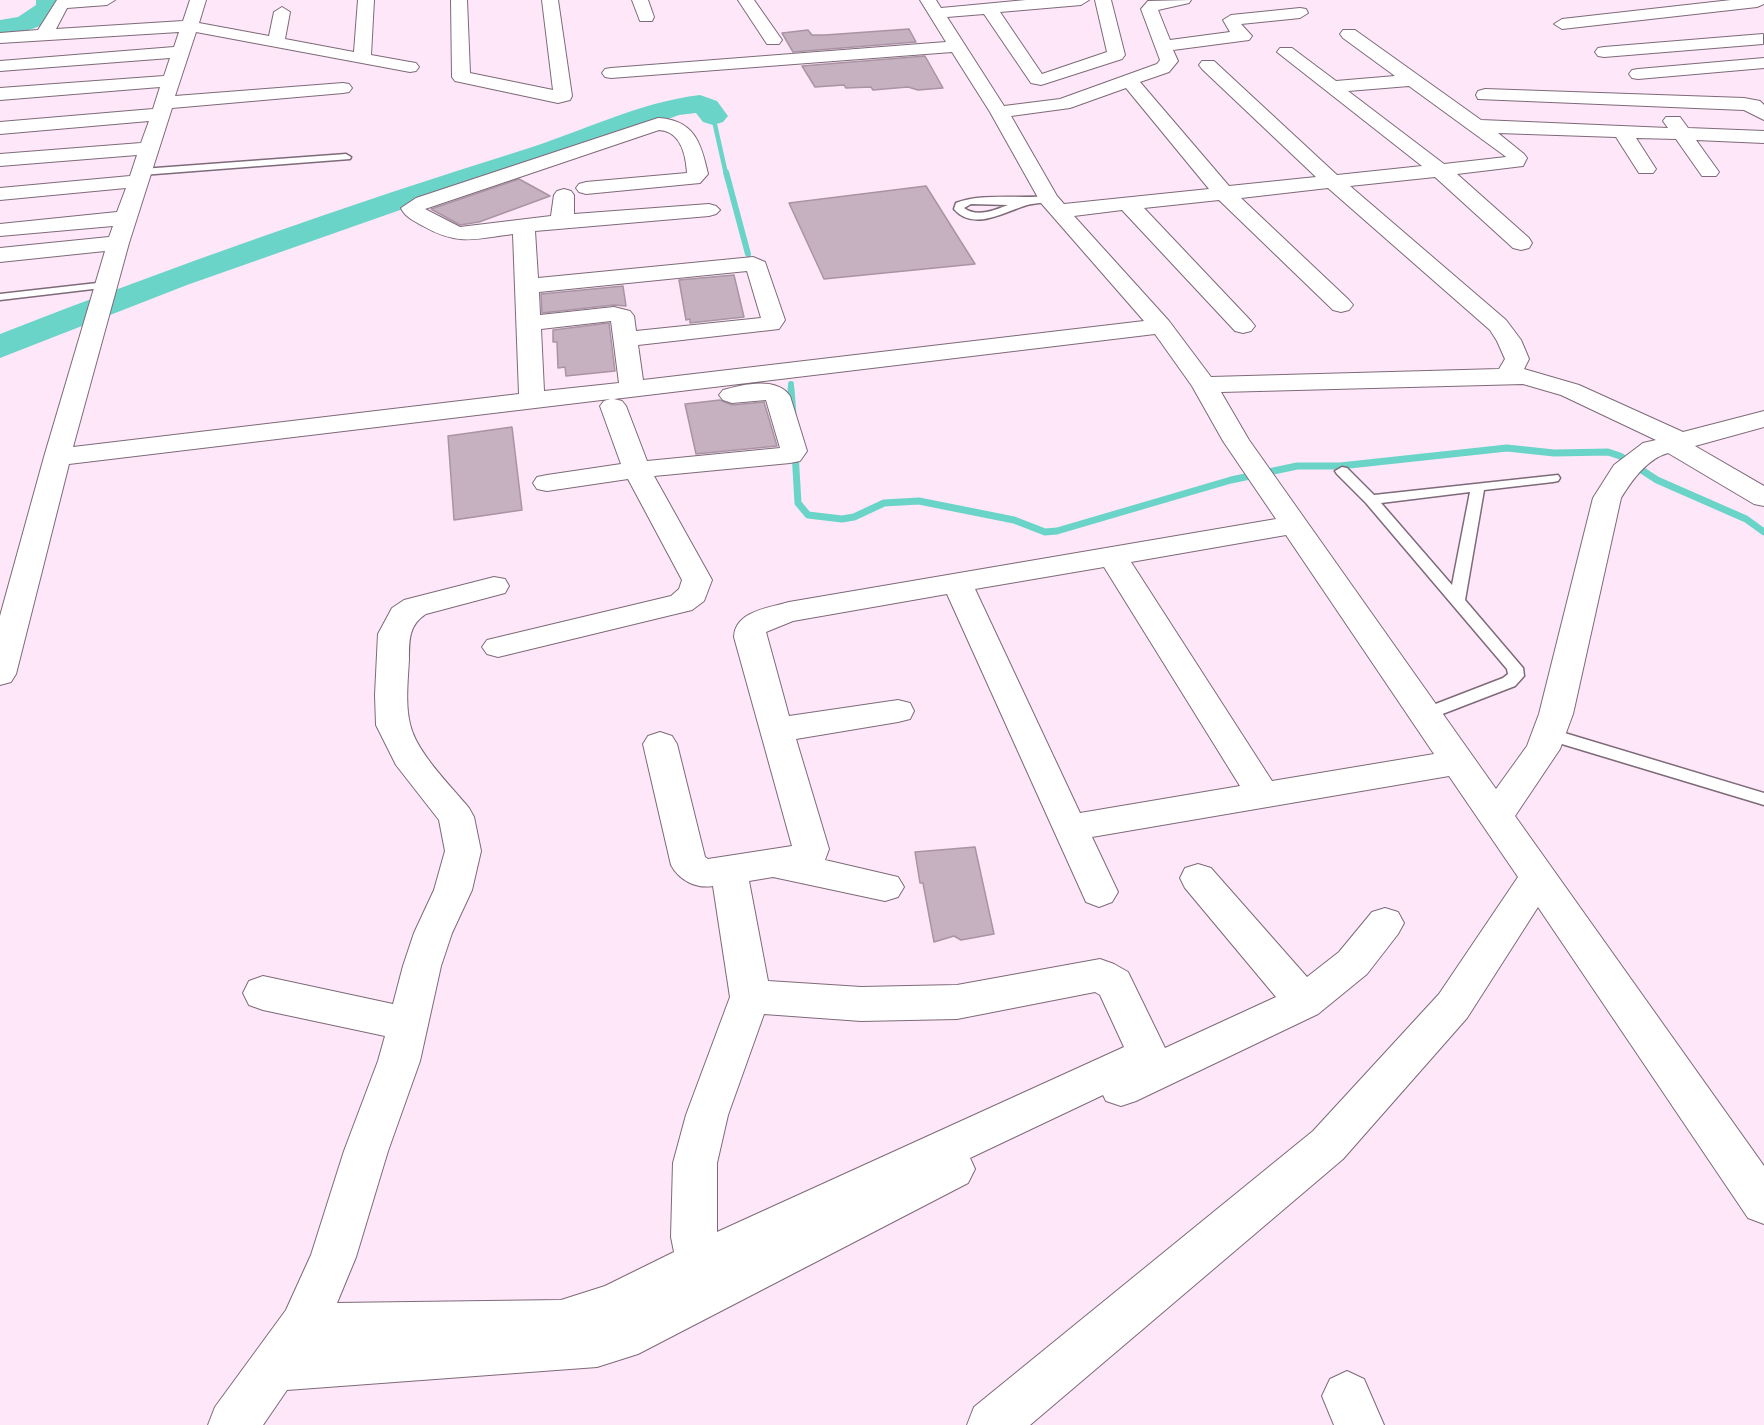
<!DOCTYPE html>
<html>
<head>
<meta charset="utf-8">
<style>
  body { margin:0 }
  canvas { display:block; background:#fee7f8 }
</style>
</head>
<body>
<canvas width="1764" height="1425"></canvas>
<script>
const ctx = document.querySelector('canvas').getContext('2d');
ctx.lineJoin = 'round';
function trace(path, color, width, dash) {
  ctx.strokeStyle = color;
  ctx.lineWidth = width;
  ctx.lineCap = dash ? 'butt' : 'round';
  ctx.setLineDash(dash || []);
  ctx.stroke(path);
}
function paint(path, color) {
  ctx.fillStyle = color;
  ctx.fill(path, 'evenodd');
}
trace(new Path2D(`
  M713,116L726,174`), '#6bd4c9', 4.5);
trace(new Path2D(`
  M726,172L748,254
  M791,384V391`), '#6bd4c9', 6);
trace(new Path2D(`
  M791,389L793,415
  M795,452L798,503L808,515L842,519L854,517L884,503L919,501L1014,520L1045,532L1057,531L1231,480L1297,466H1340L1507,448L1554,453L1608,452L1620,456L1657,480L1746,519L1764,532`), '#6bd4c9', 7);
paint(new Path2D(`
  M36,0H62C59,27 22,32 0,36V20L18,17L36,5Z
  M700,95L717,101L728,116L723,122L713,125L703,122L696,113L679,115L552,161L437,197L187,285L0,358V334C172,267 346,205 523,150C581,132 639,102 700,95Z`), '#6bd4c9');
const building = new Path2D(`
  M909,29L916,42L793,52L782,33L808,30L812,35H825Z
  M925,56L943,88L918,90L908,87L873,90L871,87L846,88L844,85L815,87L802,66Z
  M519,179L550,196L479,222L460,225L431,209Z
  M926,186L975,264L824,279L789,203Z
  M734,275L744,317L690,323V319L686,320L679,280Z
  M623,286L626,306L614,305L542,313L541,294Z
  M609,323L615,371L566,376L565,367L558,368L557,342H553V330Z
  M720,400L732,405L764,402L777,446L696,454L685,404Z
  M512,427L522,510L454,520L448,436Z
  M975,847L994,934L961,940L954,936L934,942L923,883H920L915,852Z`);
paint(building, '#c6b1c1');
trace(building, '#a994a4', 1.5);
const lane = new Path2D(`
  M346,154L351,157L350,159L142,175L137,172L142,169Z
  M1048,196L1052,197V201C1043,203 1032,203 1024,206C1002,213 973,231 954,209L956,203C981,193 1020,199 1048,196ZM971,204L1008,205C995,210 977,218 964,208Z
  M106,282L112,285L110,287L0,300V294Z
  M1342,467L1347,468L1374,495L1558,475L1560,478L1558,481L1553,482L1484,490L1465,600L1523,668L1524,676L1515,686L1432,718H1420L1418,714L1420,710L1503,678L1508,674L1507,669L1366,503L1337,474L1335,471ZM1470,492L1452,585L1381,503Z
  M1548,728L1764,793V805L1542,738L1540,734L1542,730Z`);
const street = new Path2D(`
  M57,0H115L107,5L67,8L56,29L183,21L190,0H206L199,23L269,36L274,12L282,7L290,12L285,39L354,52L358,0H374L371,55L410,62L416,63L419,67L416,71L410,72L196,32L175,96L343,83L349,84L352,88L349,92L343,93L172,108L129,243L73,447L519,394L513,234C475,239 458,246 423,226C414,221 405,217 401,208L416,198L658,118C694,120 701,142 708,174L700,183L586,194L579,192L576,188L579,184L586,182L687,173C686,156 681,131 659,130L425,209L460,227L551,216L554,195L557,191L564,189L571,191L574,195V214L709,204L716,206L720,210L716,214L709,216L535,231L538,278L753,257L765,262L785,320L779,329L638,345L643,380L1144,321L1041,203L990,112L952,52L611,78L605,77L602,73L605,69L611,68L946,42L920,0H936L941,8L1026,0H1089L1081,5L1000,12L1042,74L1107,52L1095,0H1111L1125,55L1122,59L1041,85L1031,83L984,14L947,17L1004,106L1060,99L1157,64L1160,60L1141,9L1148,1L1191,0L1189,3L1158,10L1170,40L1230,32L1223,20L1231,15L1300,8L1306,9L1308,13L1300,18L1241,24L1252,36L1249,40L1173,50L1178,61L1169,72L1140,82L1229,186L1316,177L1202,69L1199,65L1202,61H1214L1337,175L1422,166L1277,52L1280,48H1292L1336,81L1395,76L1343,38L1340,34L1343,30H1355L1481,120L1668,128L1663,121L1666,117H1680L1688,128L1764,131V143L1696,140L1719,172L1716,176H1702L1676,139L1636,138L1656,169L1653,173H1639L1616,137L1498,133L1524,154L1527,158L1523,166L1457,174L1529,238L1532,243L1529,248L1521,250L1513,248L1435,177L1350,186L1506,320L1521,340L1529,359L1524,369L1579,385L1683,432L1764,411V427L1695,446L1764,486V506L1754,504L1668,453C1647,459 1632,480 1621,498L1573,714L1560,749L1515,816L1764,1166V1224L1748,1218L1538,907L1467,1018L1343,1159L1030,1425H967L974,1407L1313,1131L1439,994L1518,877L1449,776L1092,837L1118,892L1112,902L1099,907L1086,902L947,594L793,621L766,632L789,716L898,700L910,703L914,711L910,719L898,722L796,739L829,849L825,860L898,877L904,887L898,897L885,901L773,877L749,881L768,981L861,987L957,985L1100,959L1114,964L1128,972L1165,1048L1276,997L1185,888L1180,878L1185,868L1198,864L1211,868L1307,977L1339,952L1372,912L1385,908L1398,912L1404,923L1398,934L1367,974L1318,1014L1136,1101L1121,1106L1106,1101L1103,1095L970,1158L975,1169L968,1183L638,1354L597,1367L287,1390L263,1425H208L215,1407L286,1310L311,1255L344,1151L378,1061L385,1036L263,1010L249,1005L243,993L249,981L263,976L393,1004L403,966L414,933L434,890L445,851L439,820L396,765L376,725L375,695L378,634L392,608L404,600L494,577L505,579L509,586L505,593L426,614C409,625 409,639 409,659C408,680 405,703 410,724C416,752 450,785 469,808L474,817L481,851L472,890L452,933L441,966L420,1061L388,1151L356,1257L337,1303L561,1300L605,1286L674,1252L671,1237L673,1163L686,1115L730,997L713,886C696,889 679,880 671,865L643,744L648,736L660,732L672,736L677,744L705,857L708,859L792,846L734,637C735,611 769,608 789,602L1276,519L1223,441L1192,386L1155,334L614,399L622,401L626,406L647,461L780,448L766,400L732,403L723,400L719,395L723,390C742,385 776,376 790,396L807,451L800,461L790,463L654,476L712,580L704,601L692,610L498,657L487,654L482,647L487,640L671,596L679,589L682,580L628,479L547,491L537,489L533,483L537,477L547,475L621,464L600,406L604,401L610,399L69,464L16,674L11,682L0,685V616L44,457L105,251L0,262V248L109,237L113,226L0,236V224L117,212L126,188L0,200V188L130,176L137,155L0,166V154L141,143L149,121L0,134V122L153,109L160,87L0,100V88L164,76L170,58L0,71V61L174,47L179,32L0,43V33L38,30ZM1409,86L1505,156L1506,157L1444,164L1348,91ZM1126,88L1209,189L1064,204L1057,196L1011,116L1070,108ZM1328,188L1490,330L1497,341L1505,359L1499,369L1211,377L1169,321L1074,216L1122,210L1235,331L1243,333L1251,331L1255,326L1251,321L1144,208L1219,200L1333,310L1341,312L1349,310L1353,305L1349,300L1241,198ZM747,271L761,318L636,331L634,316L630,311L614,307L540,315L539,292ZM611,321L619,383L544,391L541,329ZM1523,384L1561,395L1656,440L1643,443L1614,465L1593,498L1539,714L1527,746L1496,789L1249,440L1221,392ZM1286,535L1434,754L1272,781L1131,562ZM1104,567L1240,786L1080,813L975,589ZM1095,992L1100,995L1124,1047L717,1232V1163L728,1115L764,1014L861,1021L957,1019Z
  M451,0H467L470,73L553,90L542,0H558L572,96L570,100L558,103L455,81L452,77Z
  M632,0H648L654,17L652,21H640Z
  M738,0H754L782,40L779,44H767Z
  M1731,0H1764V4L1757,7L1562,29L1554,24L1562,19Z
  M1763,34V44L1604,57L1598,56L1595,52L1598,48L1604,47Z
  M1764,58V68L1638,79L1632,78L1629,74L1632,70L1638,69Z
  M1485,89L1744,98L1760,101L1764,105V120L1744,110L1478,99L1476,95L1478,91Z
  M1347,1371L1364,1379L1384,1425H1334L1322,1396L1330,1379Z`);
trace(lane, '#7e6a79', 3);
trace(street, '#7e6a79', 2);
paint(lane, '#fff');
paint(street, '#fff');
</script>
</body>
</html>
